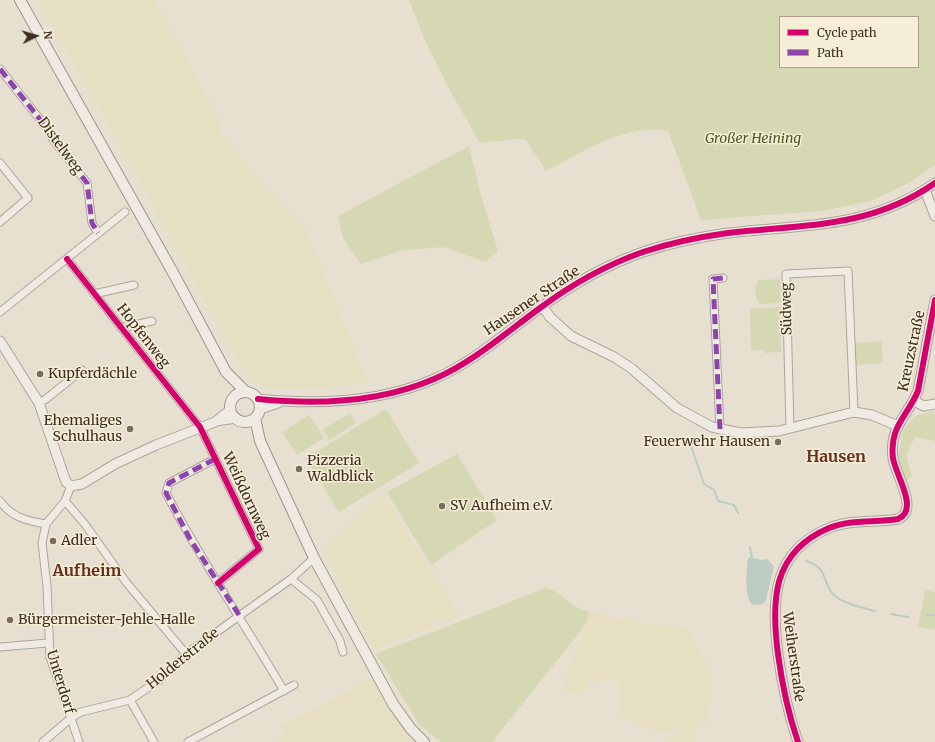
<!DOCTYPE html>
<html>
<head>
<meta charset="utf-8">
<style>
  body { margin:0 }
  #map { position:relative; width:935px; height:742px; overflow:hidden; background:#e7e0d1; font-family:Merriweather,serif }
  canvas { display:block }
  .legend { position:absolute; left:779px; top:16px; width:140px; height:52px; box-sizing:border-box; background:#f7eed8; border:1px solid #ada18e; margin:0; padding:5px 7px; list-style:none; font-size:12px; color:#3d2e20 }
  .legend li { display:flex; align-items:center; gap:8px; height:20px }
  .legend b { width:20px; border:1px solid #ada18e }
  .north { position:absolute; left:16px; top:16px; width:40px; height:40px; -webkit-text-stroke:3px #f7eed8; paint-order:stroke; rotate:85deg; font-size:11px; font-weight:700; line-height:16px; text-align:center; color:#3d2e20 }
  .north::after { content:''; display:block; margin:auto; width:14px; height:18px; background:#3d2e20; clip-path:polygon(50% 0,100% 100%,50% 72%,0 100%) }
</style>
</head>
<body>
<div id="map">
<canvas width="935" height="742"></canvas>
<ul class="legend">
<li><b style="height:5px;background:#d6006c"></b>Cycle path</li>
<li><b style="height:5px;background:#8e44ad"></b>Path</li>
</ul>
<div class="north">N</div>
</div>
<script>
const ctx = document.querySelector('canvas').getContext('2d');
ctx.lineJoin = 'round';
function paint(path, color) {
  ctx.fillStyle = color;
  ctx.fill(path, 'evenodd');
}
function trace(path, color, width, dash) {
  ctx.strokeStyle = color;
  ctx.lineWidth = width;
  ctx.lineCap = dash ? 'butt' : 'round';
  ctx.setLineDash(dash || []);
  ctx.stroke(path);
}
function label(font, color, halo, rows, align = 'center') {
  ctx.font = font + ' Merriweather,serif';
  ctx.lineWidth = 3;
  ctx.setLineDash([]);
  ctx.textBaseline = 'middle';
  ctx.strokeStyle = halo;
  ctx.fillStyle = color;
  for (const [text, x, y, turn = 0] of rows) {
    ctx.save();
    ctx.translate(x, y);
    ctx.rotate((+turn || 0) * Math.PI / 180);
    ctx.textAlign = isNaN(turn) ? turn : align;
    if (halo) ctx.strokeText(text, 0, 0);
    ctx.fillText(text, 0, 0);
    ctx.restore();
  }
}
paint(new Path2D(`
  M38,0H154L221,122L220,133L259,179L307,231L368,383L304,389L265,387L246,373L228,343L112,130Z
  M383,494L460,616L443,623L437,616L433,618L429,619L433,627L374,649L323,550Z
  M589,612L644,624L687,627L712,673L708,722L693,729L695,742H667L666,739L691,729L657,732L621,716L620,680L590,681L583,694L565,692V678L586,624Z
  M372,677L386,705L413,742H275L285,736L280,726L333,700Z`), '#e6dfc2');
paint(new Path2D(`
  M409,0H935V165L910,182L871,201L821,211L701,220L668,131C627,122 581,153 546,171L526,140L515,139L480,143L449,89L426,43ZM780,17H918V67H780Z
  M469,146L481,196L498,251L486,262L444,247L403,250L361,264L343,238L338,216Z
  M780,279V286L783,287L782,291L780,292L781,303L759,304C754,297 755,288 758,280Z
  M779,307L781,352L764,353V350H751L750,309Z
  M881,341L883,363L856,365L854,343Z
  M386,409L419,463L339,512L306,458Z
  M933,411L935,416V441L915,437L906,455L912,476L906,482L898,456L903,431L915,416Z
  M350,413L356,423L329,440L323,429Z
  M309,415L324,438L297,455L282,432Z
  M457,454L497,520L431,565L387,492Z
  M546,588C562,592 570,607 589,612L586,624L492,742H440L419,724L376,654Z
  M925,590L935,592V630L918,627Z`), '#d6d7b3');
paint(new Path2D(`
  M750,557L761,560L767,559L774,566L766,600L763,604L753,605C743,597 747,571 748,558Z`), '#bcccc2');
trace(new Path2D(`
  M691,446L704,484L714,490L718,501L734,505L738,513
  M750,547L752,558
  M806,561C830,568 821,583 834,595C844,604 863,608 875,611
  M891,614L908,617
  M926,615H935`), '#bcccc2', 2);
const minor = new Path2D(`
  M0,69L46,127L54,141L87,183L92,223L98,233
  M0,163L28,198L0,222
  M67,259L200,427L259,549L218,583
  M94,294L134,285
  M0,312L125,212
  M121,328L152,321
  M39,403L46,399L82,370
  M790,428L786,274L848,271L854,412
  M720,429L713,279L723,278
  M215,459L169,483L166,493C201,561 245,624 284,691
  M71,486L65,501L46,524L42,543L47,586L50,657L79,742
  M0,501C11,517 27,521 46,524
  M65,501L84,523L126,582L186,654
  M291,579L317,600L340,641L343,652
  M0,647L48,643
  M130,700L154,742
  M43,742L71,718L81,712L130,700L159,680L186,654L291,579L314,558
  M188,742L294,685`);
const tertiary = new Path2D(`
  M925,190L935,216
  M542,306L550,317L571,336L614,357L631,368L677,408L712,427L740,433L779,431L854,412L872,415L898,426
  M0,341L39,403L66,482L71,486L82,484L115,464L156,445L215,422L230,410
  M258,399C317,405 379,403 434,379C472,363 507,332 540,308C571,285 606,265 643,252C670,243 699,237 728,233C804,224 869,229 935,183
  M914,401L924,406L935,404
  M260,409L278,403
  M216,421L236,418
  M798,742C788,713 782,684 778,654C771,601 772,552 829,528C851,519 875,523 898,519C920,510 895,474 893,458C889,427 907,417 918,391L935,300`);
const secondary = new Path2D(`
  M20,0L176,278L226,372L246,392
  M230 407a15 15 0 1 1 30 0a15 15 0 1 1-30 0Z
  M255,418L260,441L314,558L393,704L411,729L424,742`);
trace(minor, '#ada599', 9);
trace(tertiary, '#ada599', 11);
trace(secondary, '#9c958a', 12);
trace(minor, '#efebe3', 7);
trace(tertiary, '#efebe3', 9);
trace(secondary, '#efebe3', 10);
trace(new Path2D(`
  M0,69L46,127L54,141L87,183L92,223L98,233
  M720,429L713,279L723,278
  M215,459L169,483L166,493L190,539L239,615`), '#8e44ad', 5, [10, 5]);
trace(new Path2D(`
  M67,259L200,427L259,549L218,583
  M258,399C317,405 379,403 434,379C472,363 507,332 540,308C571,285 606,265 643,252C670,243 699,237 728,233C804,224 869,229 935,183
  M798,742C788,713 782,684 778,654C771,601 772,552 829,528C851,519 875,523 898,519C920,510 895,474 893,458C889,427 907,417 918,391L935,300`), '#d6006c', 6);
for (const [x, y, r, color] of [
  [40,374,4,"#786c5e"],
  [130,429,4,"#786c5e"],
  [778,442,4,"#786c5e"],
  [299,469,4,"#786c5e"],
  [442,506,4,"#786c5e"],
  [53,541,4,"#786c5e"],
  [10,620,4,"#786c5e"]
]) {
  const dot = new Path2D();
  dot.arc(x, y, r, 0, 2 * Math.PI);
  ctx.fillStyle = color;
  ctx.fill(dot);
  trace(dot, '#f7eed8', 1.5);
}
label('italic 14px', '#4d5a26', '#f7eed8', [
  ["Großer Heining",753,139]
]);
label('14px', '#3d2e20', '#f7eed8', [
  ["Distelweg",60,146,54],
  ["Hausener Straße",532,301,-34],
  ["Südweg",787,309,-91],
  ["Hopfenweg",143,336,52],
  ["Kreuzstraße",912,351,-78],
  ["Weißdornweg",246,496,65],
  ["Weiherstraße",793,657,82],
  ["Holderstraße",183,659,-39],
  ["Unterdorf",60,682,73]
]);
label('14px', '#3d2e20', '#f7eed8', [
  ["Kupferdächle",48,374],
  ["Ehemaliges",122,421,"right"],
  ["Schulhaus",122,437,"right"],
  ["Feuerwehr Hausen",770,442,"right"],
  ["Pizzeria",307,461],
  ["Waldblick",307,477],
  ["SV Aufheim e.V.",450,506],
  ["Adler",61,541],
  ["Bürgermeister-Jehle-Halle",18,620]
], 'left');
label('bold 16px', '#6b2e1e', '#f7eed8', [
  ["Hausen",836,457],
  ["Aufheim",87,571]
]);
</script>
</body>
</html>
